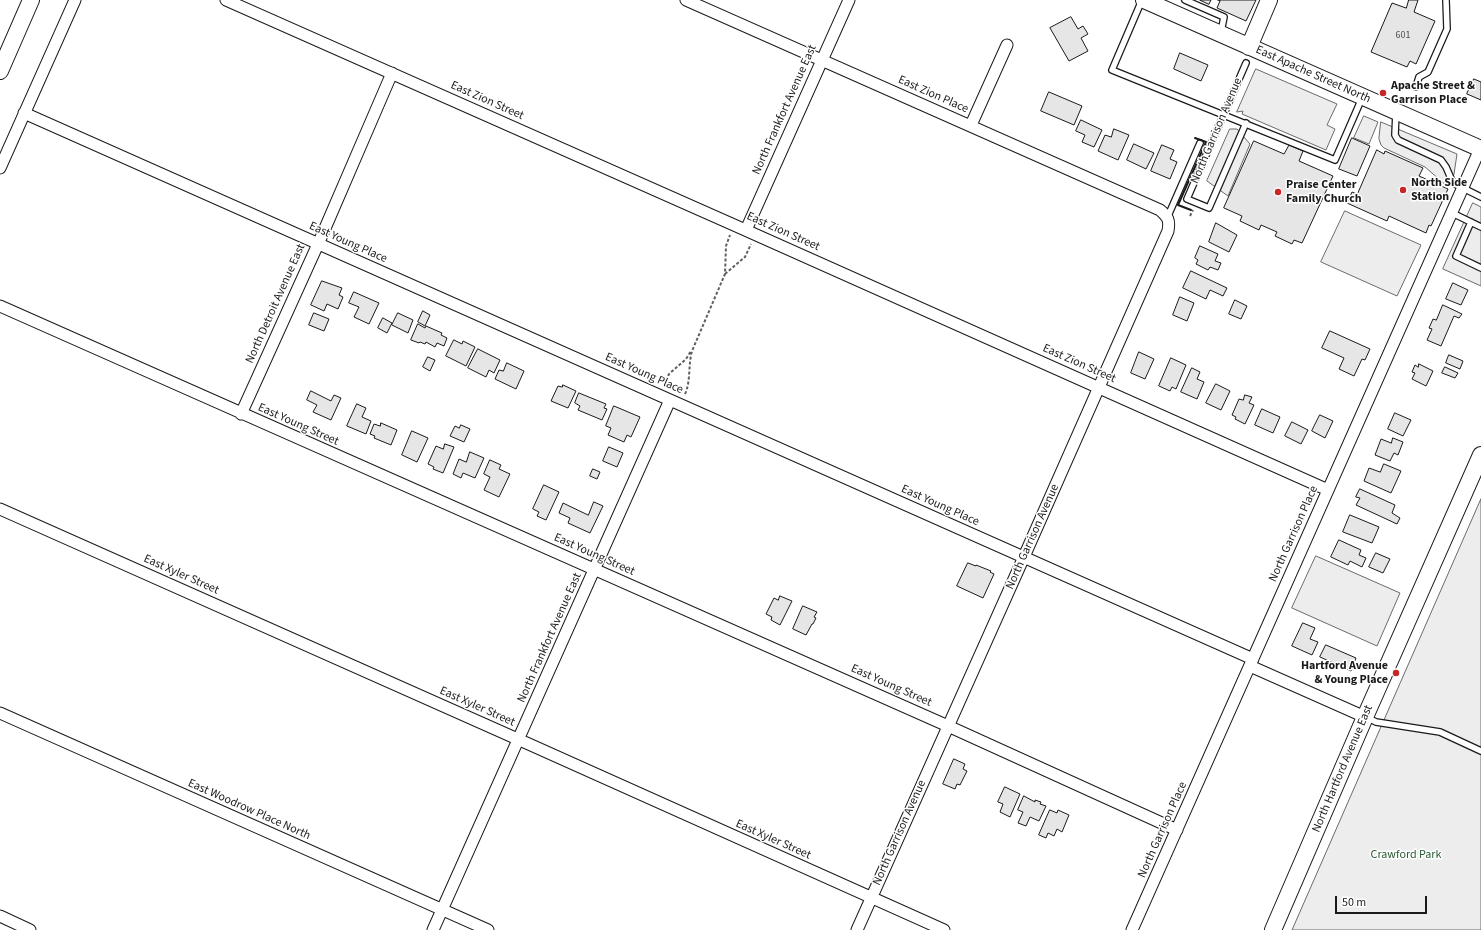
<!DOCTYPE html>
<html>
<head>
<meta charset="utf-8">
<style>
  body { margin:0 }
  #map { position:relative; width:1481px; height:930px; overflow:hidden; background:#fff; font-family:"Source Sans 3",sans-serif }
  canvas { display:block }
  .scale { position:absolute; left:1335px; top:896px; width:92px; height:18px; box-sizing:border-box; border:2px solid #1a1a1a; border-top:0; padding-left:5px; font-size:12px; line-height:14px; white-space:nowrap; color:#1a1a1a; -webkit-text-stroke:3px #fff; paint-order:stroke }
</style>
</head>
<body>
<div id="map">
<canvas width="1481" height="930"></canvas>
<div class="scale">50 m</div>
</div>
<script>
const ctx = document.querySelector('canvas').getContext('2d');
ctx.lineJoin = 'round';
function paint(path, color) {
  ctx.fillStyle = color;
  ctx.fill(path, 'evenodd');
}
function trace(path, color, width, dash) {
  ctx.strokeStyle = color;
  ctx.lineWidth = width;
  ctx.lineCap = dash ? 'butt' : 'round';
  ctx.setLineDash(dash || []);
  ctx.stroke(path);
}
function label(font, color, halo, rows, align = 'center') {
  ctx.font = font + ' "Source Sans 3",sans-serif';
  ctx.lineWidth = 3;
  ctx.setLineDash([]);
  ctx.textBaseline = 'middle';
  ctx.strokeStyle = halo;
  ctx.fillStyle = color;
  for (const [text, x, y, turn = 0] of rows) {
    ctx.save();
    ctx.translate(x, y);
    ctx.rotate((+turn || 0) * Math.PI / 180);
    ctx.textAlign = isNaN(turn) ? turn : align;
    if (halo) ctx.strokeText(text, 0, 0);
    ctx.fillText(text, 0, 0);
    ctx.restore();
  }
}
const built = new Path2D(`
  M1256,69L1337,104L1327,125L1335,129L1326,150L1242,114L1243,111L1237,112Z
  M1364,116L1378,122L1369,144L1354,138Z
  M1381,122L1457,154L1454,174L1448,187L1425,167L1384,148L1381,145L1379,139Z
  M1230,129H1237L1250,144L1228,196L1207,181Z
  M1473,203L1481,207V286L1443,269Z
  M1345,211L1421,245L1397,296L1321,262Z
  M1481,499V930H1292L1380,729Z
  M1316,556L1400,593L1377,646L1292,608Z`);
paint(built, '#ededed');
trace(built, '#6a6a6a', 1);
const building = new Path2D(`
  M1200,0H1211L1209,4Z
  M1218,0H1256L1246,21L1217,8L1220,1Z
  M1409,0H1418L1414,12L1435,21L1416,64L1410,61L1407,67L1371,52L1392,3L1406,8Z
  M1071,17L1078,29L1083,26L1088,34L1081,38L1088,51L1069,61L1050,28Z
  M1180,53L1208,65L1201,81L1174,69Z
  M1474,79L1481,82V100L1467,94Z
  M1049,92L1082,106L1074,125L1041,111Z
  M1081,120L1102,130L1094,147L1082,142L1085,135L1076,131Z
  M1114,129L1129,135L1118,160L1098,151L1105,135L1111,137Z
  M1352,138L1370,146L1357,176L1339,169Z
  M1254,141L1284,154L1289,145L1303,151L1299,161L1333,176L1302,243L1294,240L1292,244L1275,236L1277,232L1261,225L1259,230L1240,221L1242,216L1224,208Z
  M1134,144L1154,153L1146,169L1127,160Z
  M1162,145L1174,150L1170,159L1177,162L1170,179L1151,171Z
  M1377,150L1384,154L1385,151L1423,168L1419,176L1448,189L1431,226L1429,225L1426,233L1389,216L1387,221L1347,203L1352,192L1357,194Z
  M1216,223L1237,235L1229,252L1209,242Z
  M1200,246L1218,254L1215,261L1221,263L1218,270L1210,267L1208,270L1196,264L1198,260L1195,258Z
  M1191,271L1227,288L1223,296L1210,290L1206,299L1183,288Z
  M322,281L342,288L339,295L343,297L338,309L327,304L324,311L311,305Z
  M1453,283L1468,290L1461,305L1446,299Z
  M354,292L379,303L369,324L354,317L359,307L349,303Z
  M1180,297L1194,303L1187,321L1173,315Z
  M1235,300L1247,306L1241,319L1229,314Z
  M1443,305L1462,314L1459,318L1454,316L1441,346L1427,340L1432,329L1429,328L1433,319L1436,320Z
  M423,311L430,315L425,326L418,322Z
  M314,313L329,319L324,331L309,325Z
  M398,313L413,320L408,333L392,325Z
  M383,318L392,323L387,333L378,328Z
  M418,324L425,328L426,326L442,333L441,335L447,338L444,346L437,343L435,347L426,342L425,344L420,342L419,343L411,340Z
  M1330,331L1370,349L1365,360L1362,359L1354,376L1339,369L1344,358L1322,348Z
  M454,340L462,344L463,341L475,347L466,366L446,356Z
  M478,349L500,360L494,373L489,370L486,377L468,368Z
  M1139,352L1154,359L1145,379L1131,373Z
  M1449,355L1463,361L1460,369L1446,363Z
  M428,357L435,360L430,371L423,367Z
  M1171,358L1186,365L1176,389L1172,387L1170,391L1159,386Z
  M507,363L524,371L516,389L495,379L499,370L503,371Z
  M1419,364L1433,371L1426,386L1412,379L1415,373L1412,372L1415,365L1418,367Z
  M1445,367L1458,373L1455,378L1442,373Z
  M1192,368L1200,372L1197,379L1204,382L1197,399L1181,392Z
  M1216,384L1230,391L1221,410L1206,403Z
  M563,385L576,391L568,408L551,401L558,386L562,387Z
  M311,391L331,401L334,395L341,398L331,420L313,412L317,405L307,400Z
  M579,393L606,404L604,408L607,409L602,420L578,410L580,406L575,403Z
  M1245,395L1252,397L1249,403L1254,405L1245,424L1235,419L1236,417L1232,415L1239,399L1243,400Z
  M357,404L366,408L362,417L371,421L366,434L347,426Z
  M614,406L640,417L631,437L627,435L624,442L608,435L611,428L606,426Z
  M1262,409L1280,417L1273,433L1255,425Z
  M1395,413L1411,420L1403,436L1388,429Z
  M1320,415L1333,421L1325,438L1312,431Z
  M1292,422L1308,430L1301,444L1285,436Z
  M381,423L397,430L391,445L374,438L375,436L370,434L374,424L380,426Z
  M461,425L470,429L464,442L450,436L455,426L459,428Z
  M412,431L428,438L417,462L402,455Z
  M1393,438L1403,442L1398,455L1394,453L1390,461L1375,455L1381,439L1391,443Z
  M445,444L454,447L443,473L433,469L434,467L428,464L436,446L443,449Z
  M609,447L623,453L617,467L603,461Z
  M470,452L484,458L475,478L463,473L461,478L453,474L459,459L466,462Z
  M490,460L501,465L499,469L510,474L499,497L484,490L490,477L484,474Z
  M1384,464L1401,471L1391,493L1364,481L1369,468L1380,472Z
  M593,469L600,472L597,479L590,476Z
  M544,485L559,492L546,520L537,516L539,512L533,509Z
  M1360,489L1395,505L1392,513L1400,518L1397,524L1356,505L1360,498L1356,497Z
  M594,502L603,506L590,533L568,523L570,518L559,513L563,503L588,515Z
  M1350,515L1379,527L1372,543L1343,532Z
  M1339,540L1361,550L1359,555L1366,558L1362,567L1350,561L1348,565L1331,557Z
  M1376,553L1390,559L1383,573L1369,567Z
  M968,563L976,566V565L991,571L990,572L994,574L983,598L957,586Z
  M780,596L792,601L780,625L771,620L772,617L766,614L774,598L778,600Z
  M803,606L817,612L814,617L816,618L813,624H812L806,635L793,629Z
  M1303,623L1315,628L1310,639L1318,642L1312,655L1292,646Z
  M1326,645L1356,658L1351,671L1320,657Z
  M954,759L965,764L963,769L967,771L960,785L957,784L955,789L943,784Z
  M1005,787L1020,794L1010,817L1000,812L1003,804L998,802Z
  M1024,796L1035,802V800L1041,802L1040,804L1046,806L1039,821L1030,817L1026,826L1018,823L1023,812L1018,810Z
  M1050,810L1057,813L1058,810L1069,815L1062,832L1057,829L1054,836L1048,833L1046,838L1039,835Z`);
paint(building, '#e6e6e6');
trace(building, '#1a1a1a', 1);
const lane = new Path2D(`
  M1142,0L1112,70L1335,160L1362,98
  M1185,0L1224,17L1221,32
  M1416,87L1419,77L1428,72L1447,29L1446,0
  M1396,112L1395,135L1398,140L1441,160L1446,167L1453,183L1481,197
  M1246,123L1209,208L1187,199L1246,63
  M1452,213L1481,227
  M1168,216L1200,143
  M1471,222L1456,256L1481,268
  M1366,717L1376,722L1440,732L1481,751`);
const street = new Path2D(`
  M226,0L734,225L1328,490
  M686,0L1160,210C1168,217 1170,220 1168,231L1019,568L857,930
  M24,113L1253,659
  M971,125L1007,45
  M0,168L75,0
  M746,230L849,0
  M0,306L948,726L1177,830
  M241,414L323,233L392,73
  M0,509L531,745L944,930
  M1250,666L1365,717
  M0,713L488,930
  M0,916L30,930
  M433,930L670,400
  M1132,930L1480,149`);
const secondary = new Path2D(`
  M1144,0L1481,149
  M1249,47L1269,0
  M0,71L31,0
  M1273,930L1365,717L1481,455`);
trace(lane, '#1a1a1a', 8);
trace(street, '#1a1a1a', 13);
trace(secondary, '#1a1a1a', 18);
trace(new Path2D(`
  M1190,216L1193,210
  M725,274L745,257L751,244
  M664,385L669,374L686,359L691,351
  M685,394C691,381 688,365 692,351L725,274L726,246L730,235`), '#5f5f5f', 2, [3, 2]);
trace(lane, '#fff', 5.5);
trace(street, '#fff', 11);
trace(secondary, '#fff', 16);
trace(new Path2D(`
  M1191,210L1178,205L1206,142L1195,138`), '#1a1a1a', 2);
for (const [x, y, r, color] of [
  [1383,93,4,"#c62828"],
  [1403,190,4,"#c62828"],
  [1278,192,4,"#c62828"],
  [1396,673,4,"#c62828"]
]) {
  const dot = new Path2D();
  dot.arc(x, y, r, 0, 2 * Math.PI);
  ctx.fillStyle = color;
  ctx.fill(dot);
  trace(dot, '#fff', 1.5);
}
label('10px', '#4d4d4d', null, [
  ["601",1403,36]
]);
label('12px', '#1a1a1a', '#fff', [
  ["East Apache Street North",1313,75,24],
  ["East Zion Place",933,95,24],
  ["East Zion Street",487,101,24],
  ["North Frankfort Avenue East",785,110,-66],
  ["North Garrison Avenue",1217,131,-67],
  ["East Zion Street",783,232,24],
  ["East Young Place",348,243,24],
  ["North Detroit Avenue East",276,304,-66],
  ["East Zion Street",1079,364,24],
  ["East Young Place",644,374,24],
  ["East Young Street",298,425,24],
  ["East Young Place",940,506,24],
  ["North Garrison Place",1294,534,-66],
  ["North Garrison Avenue",1033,537,-66],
  ["East Young Street",594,555,24],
  ["East Xyler Street",181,575,24],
  ["North Frankfort Avenue East",550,638,-66],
  ["East Young Street",891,686,24],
  ["East Xyler Street",477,707,24],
  ["North Hartford Avenue East",1343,769,-67],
  ["East Woodrow Place North",249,810,24],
  ["North Garrison Place",1163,830,-66],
  ["North Garrison Avenue",900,833,-66],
  ["East Xyler Street",773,840,24]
]);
label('bold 12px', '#1a1a1a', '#fff', [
  ["Apache Street &",1391,86],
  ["Garrison Place",1391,100],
  ["North Side",1411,183],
  ["Station",1411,197],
  ["Praise Center",1286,185],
  ["Family Church",1286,199],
  ["Hartford Avenue",1388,666,"right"],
  ["& Young Place",1388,680,"right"]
], 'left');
label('12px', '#2b5a34', '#fff', [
  ["Crawford Park",1406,855]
]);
</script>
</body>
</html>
